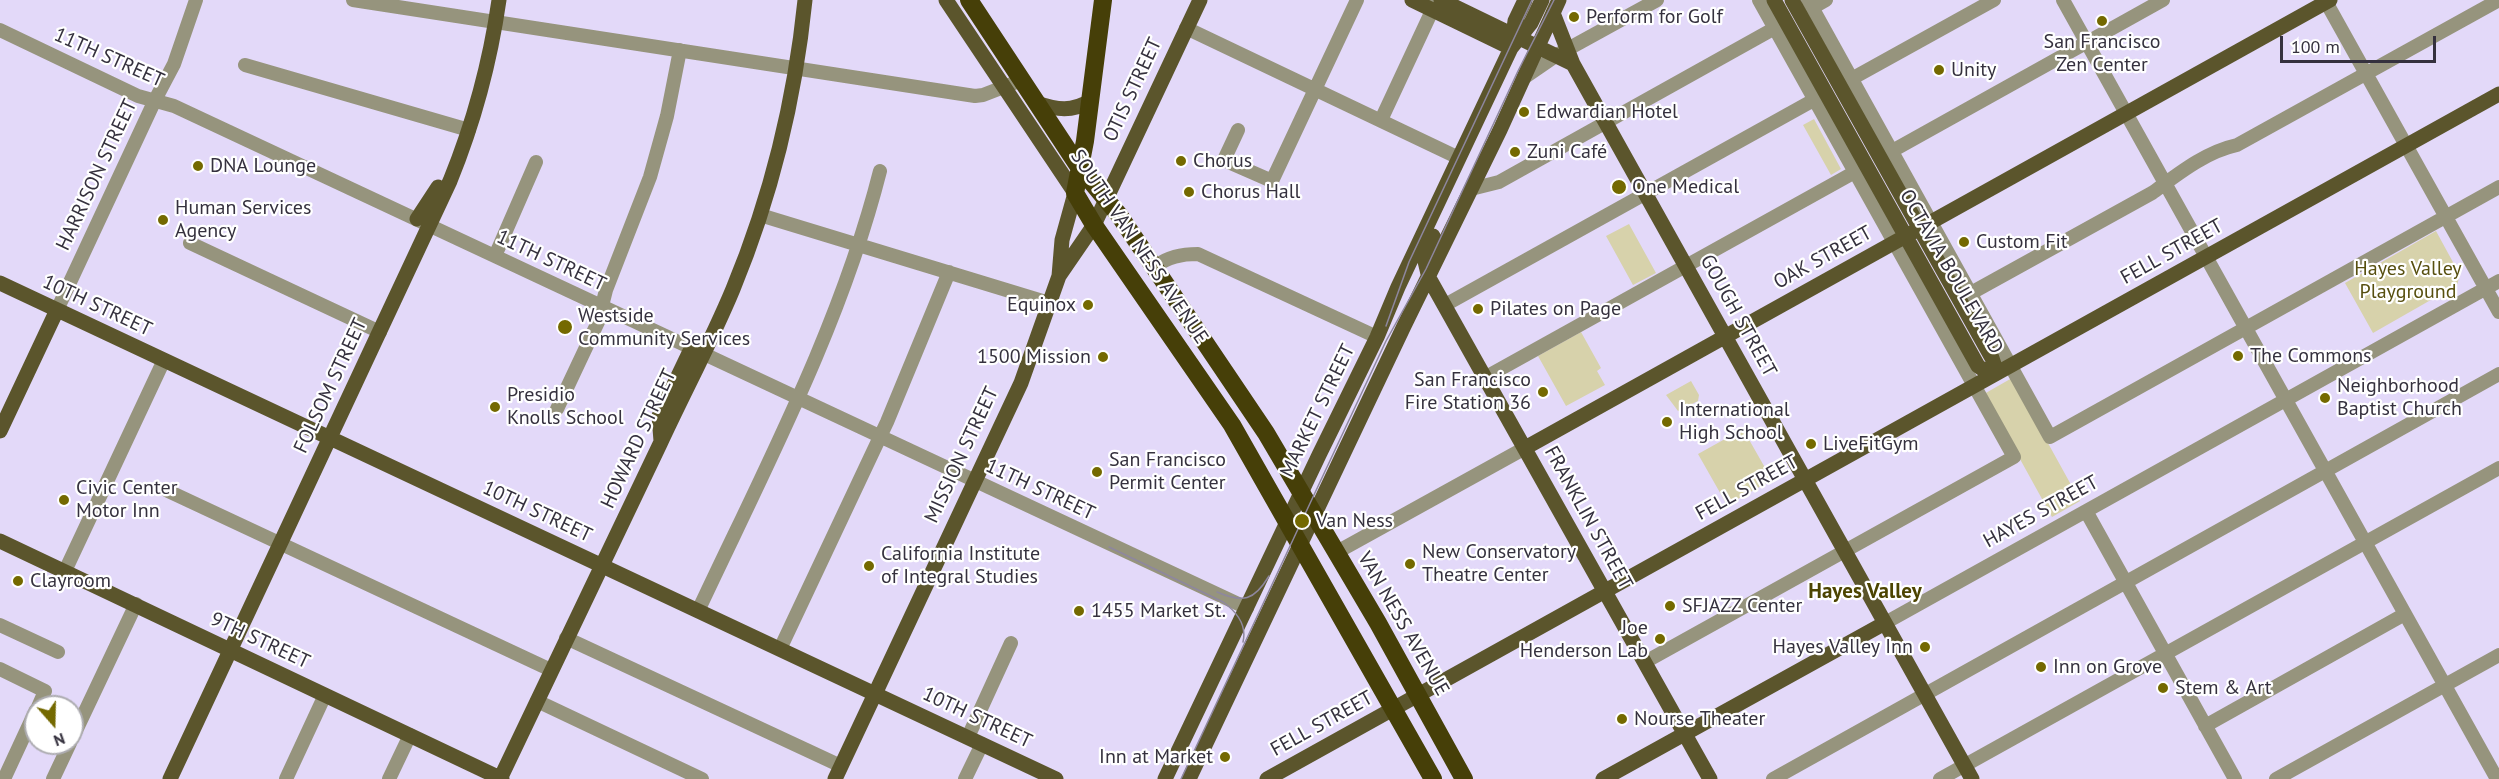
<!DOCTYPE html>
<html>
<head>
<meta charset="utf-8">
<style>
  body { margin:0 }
  #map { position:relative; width:2499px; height:779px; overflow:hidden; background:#e3d9f9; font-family:"PT Sans",sans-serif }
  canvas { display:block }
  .north { position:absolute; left:24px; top:695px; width:60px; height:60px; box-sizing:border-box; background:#fff; border:2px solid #aeadb2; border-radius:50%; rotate:160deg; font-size:16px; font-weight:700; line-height:24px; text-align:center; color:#35313e }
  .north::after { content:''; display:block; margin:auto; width:21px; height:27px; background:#746900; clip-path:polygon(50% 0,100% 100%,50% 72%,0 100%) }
  .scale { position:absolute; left:2280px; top:36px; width:156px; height:27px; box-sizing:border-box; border:3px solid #35313e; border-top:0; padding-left:8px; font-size:18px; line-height:21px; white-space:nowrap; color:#35313e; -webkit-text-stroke:4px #fff; paint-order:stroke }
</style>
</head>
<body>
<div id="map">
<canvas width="2499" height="779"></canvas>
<div class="north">N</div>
<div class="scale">100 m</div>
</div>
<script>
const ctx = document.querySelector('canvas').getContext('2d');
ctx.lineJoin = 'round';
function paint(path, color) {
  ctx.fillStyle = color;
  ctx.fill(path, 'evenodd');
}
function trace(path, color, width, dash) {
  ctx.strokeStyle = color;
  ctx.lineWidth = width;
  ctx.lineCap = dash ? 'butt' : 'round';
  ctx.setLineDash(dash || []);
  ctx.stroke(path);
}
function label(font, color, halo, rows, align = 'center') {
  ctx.font = font + ' "PT Sans",sans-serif';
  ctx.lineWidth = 4.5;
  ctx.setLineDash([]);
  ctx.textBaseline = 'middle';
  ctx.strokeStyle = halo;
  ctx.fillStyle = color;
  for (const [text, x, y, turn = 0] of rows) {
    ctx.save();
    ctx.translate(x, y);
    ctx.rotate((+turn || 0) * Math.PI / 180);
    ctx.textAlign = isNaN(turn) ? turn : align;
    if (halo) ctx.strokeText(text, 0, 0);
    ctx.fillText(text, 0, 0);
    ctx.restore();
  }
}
paint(new Path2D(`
  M1814,119L1841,169L1831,175L1803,125Z
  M1629,224L1656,273L1633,285L1606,236Z
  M2436,231L2460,275L2457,285L2373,333L2345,283Z
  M1581,332L1601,368L1597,371L1605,385L1566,406L1538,356Z
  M2012,378L2080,501L2052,517L1984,394Z
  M1691,381L1699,395L1698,401L1678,411L1666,395Z
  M1743,429L1772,480L1727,505L1698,454Z`), '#d7d2ab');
trace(new Path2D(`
  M353,0L975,96L983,95L1014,83
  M1808,0L2050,437L2499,187
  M2063,0L2497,779
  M2325,0L2499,312
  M1812,8L1826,0
  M1186,28L1459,158
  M0,30L138,96L174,106L1247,608
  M245,65L469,130
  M1525,77L1557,55L1657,0
  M1844,83L1994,0
  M1381,120L1437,0
  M1238,130L1224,160L1272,181L1357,0
  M1892,151L2163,0
  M1471,189L1499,182L1775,28
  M760,215L1049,303
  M190,243L380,332
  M495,256L536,162
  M1154,267C1168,257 1181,254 1198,254L1377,337
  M1971,293L2152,193C2178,174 2205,152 2237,145L2499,0
  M1445,305L1821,96
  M57,310L155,100L174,64L196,0
  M1486,377L1855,172
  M557,409L598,322L606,290L650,177L667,116L680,50
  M168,491L551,670
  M2086,511L2235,779
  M1337,552L1525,448
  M65,571L164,360
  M698,611C765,468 841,325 880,171
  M1885,623L2499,281
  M0,625L58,652
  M566,638L841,766
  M780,649L887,422L949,272
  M1645,662L2014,457L1759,0
  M0,669L45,691L38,707
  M537,701L702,779
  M2205,726L2405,614
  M968,737L1011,643
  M72,739L136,604
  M4,779L36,710
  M53,779L70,743
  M286,779L325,695
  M389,779L410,735
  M965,779L982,744
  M1773,779L2499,374
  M1940,779L2499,468
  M2276,779L2499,655`), '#96947d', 14);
trace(new Path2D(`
  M1412,0L1511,48
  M1441,0L1573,64
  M1774,0L1978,366L1992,376
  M1792,0L1992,358L1994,364L1992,376
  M1553,13L1573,64L1972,779
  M1512,42L1515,21L1525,0
  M1037,103C1057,110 1072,112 1090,101
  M417,219L438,187
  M1433,236L1424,257L1429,278L1710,779
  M1059,276L1094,225L1200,0
  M0,283L1056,779
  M0,431L57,310
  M661,441L659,416L691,349
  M1525,448L2330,0
  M0,541L502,779
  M170,779L450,181C474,122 490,63 499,0
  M500,779C553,667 607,556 660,444C684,392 711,342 733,289C771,197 795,99 805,0
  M835,779L1021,383L1059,276L1062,240L1075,193L946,0
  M1165,779L1319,455L1377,337L1398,287L1511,48L1531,23L1542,0
  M1189,779L1404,326L1500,130L1559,0
  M1267,779L2499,94
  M1603,779L1885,623`), '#5b552c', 15);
trace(new Path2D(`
  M969,0L1079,167L1119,215L1266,433L1378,623L1464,779
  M1103,0L1085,141L1075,193L1094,225L1232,425L1433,779`), '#463f08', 18);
trace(new Path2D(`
  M1386,326L1409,262L1532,0
  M1109,547L1223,602C1237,612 1247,625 1243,642
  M1217,592C1243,603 1254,601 1269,576
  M1181,779L1386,341L1426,269L1518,71L1554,0`), '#8e879e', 1.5);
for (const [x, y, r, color] of [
  [1574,17,6,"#746900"],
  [2102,21,6,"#746900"],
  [1939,70,6,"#746900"],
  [1524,112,6,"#746900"],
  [1515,152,6,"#746900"],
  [1181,161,6,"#746900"],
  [198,166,6,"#746900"],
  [1619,187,8,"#746900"],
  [1189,192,6,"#746900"],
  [163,220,6,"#746900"],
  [1964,242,6,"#746900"],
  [1088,305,6,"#746900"],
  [1478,309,6,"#746900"],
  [565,327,8,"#746900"],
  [2238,356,6,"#746900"],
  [1103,357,6,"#746900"],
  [1543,392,6,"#746900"],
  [2325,398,6,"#746900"],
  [495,407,6,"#746900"],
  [1667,422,6,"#746900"],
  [1811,444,6,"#746900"],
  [1097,472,6,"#746900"],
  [64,500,6,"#746900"],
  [1302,521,8,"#746900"],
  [1410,564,6,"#746900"],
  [869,566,6,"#746900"],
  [18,581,6,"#746900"],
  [1670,606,6,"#746900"],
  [1079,611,6,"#746900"],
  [1660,639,6,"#746900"],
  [1925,647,6,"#746900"],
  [2041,667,6,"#746900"],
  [2163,688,6,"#746900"],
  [1622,719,6,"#746900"],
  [1225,757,6,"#746900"]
]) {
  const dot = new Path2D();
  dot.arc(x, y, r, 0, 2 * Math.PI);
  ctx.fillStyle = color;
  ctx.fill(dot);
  trace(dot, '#fff', 2);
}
label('20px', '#35313e', '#fff', [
  ["Perform for Golf",1586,17],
  ["San Francisco",2102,42,"center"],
  ["Zen Center",2102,65,"center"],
  ["Unity",1951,70],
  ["Edwardian Hotel",1536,112],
  ["Zuni Café",1527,152],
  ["Chorus",1193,161],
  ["DNA Lounge",210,166],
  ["One Medical",1632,187],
  ["Chorus Hall",1201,192],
  ["Human Services",175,208],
  ["Agency",175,231],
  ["Custom Fit",1976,242],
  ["Equinox",1076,305,"right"],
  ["Pilates on Page",1490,309],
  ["Westside",578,316],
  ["Community Services",578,339],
  ["The Commons",2250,356],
  ["1500 Mission",1091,357,"right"],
  ["San Francisco",1531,380,"right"],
  ["Fire Station 36",1531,403,"right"],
  ["Neighborhood",2337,386],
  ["Baptist Church",2337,409],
  ["Presidio",507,395],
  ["Knolls School",507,418],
  ["International",1679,410],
  ["High School",1679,433],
  ["LiveFitGym",1823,444],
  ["San Francisco",1109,460],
  ["Permit Center",1109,483],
  ["Civic Center",76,488],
  ["Motor Inn",76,511],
  ["Van Ness",1316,521],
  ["New Conservatory",1422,552],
  ["Theatre Center",1422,575],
  ["California Institute",881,554],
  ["of Integral Studies",881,577],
  ["Clayroom",30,581],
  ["SFJAZZ Center",1682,606],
  ["1455 Market St.",1091,611],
  ["Joe",1648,628,"right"],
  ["Henderson Lab",1648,651,"right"],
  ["Hayes Valley Inn",1913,647,"right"],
  ["Inn on Grove",2053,667],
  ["Stem & Art",2175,688],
  ["Nourse Theater",1634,719],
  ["Inn at Market",1213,757,"right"]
], 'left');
label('20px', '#35313e', '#fff', [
  ["11TH STREET",109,58,24],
  ["OTIS STREET",1133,90,-65],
  ["HARRISON STREET",97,175,-65],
  ["SOUTH VAN NESS AVENUE",1139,247,56],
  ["FELL STREET",2172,252,-29],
  ["OAK STREET",1823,258,-29],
  ["11TH STREET",551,261,25],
  ["OCTAVIA BOULEVARD",1951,272,60],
  ["10TH STREET",97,306,25],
  ["GOUGH STREET",1738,316,61],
  ["FOLSOM STREET",331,386,-65],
  ["MARKET STREET",1318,411,-64],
  ["HOWARD STREET",639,439,-65],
  ["MISSION STREET",962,455,-65],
  ["FELL STREET",1747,488,-29],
  ["11TH STREET",1040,490,25],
  ["10TH STREET",537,512,25],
  ["HAYES STREET",2041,512,-29],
  ["FRANKLIN STREET",1588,518,61],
  ["VAN NESS AVENUE",1403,624,60],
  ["9TH STREET",260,641,25],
  ["10TH STREET",977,718,25],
  ["FELL STREET",1322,724,-29]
]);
label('20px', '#574f0f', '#fff', [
  ["Hayes Valley",2408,269],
  ["Playground",2408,292]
]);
label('bold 21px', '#4c4401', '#fff', [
  ["Hayes Valley",1865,592]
]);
</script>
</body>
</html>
